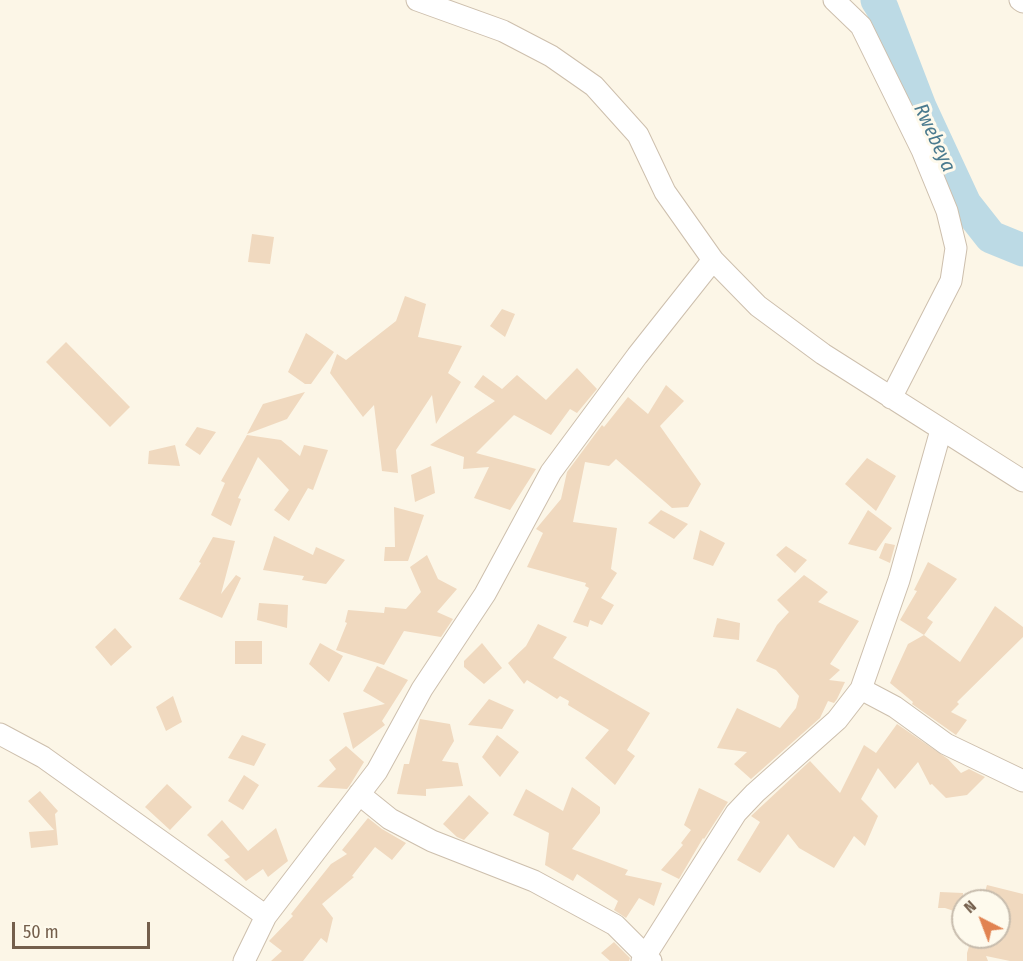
<!DOCTYPE html>
<html>
<head>
<meta charset="utf-8">
<style>
  body { margin:0 }
  #map { position:relative; width:1023px; height:961px; overflow:hidden; background:#fcf6e7; font-family:"Fira Sans Condensed",sans-serif }
  canvas { display:block }
  .north { position:absolute; left:951px; top:889px; width:60px; height:60px; box-sizing:border-box; background:#fefaed; border:2px solid #c7bcad; border-radius:50%; rotate:318deg; font-size:16px; font-weight:700; line-height:24px; text-align:center; color:#745f4c }
  .north::after { content:''; display:block; margin:auto; width:21px; height:27px; background:#e18351; clip-path:polygon(50% 0,100% 100%,50% 72%,0 100%) }
  .scale { position:absolute; left:12px; top:922px; width:138px; height:27px; box-sizing:border-box; border:3px solid #745f4c; border-top:0; padding-left:8px; font-size:18px; line-height:21px; white-space:nowrap; color:#745f4c; -webkit-text-stroke:4px #fefaed; paint-order:stroke }
</style>
</head>
<body>
<div id="map">
<canvas width="1023" height="961"></canvas>
<div class="north">N</div>
<div class="scale">50 m</div>
</div>
<script>
const ctx = document.querySelector('canvas').getContext('2d');
ctx.lineJoin = 'round';
function trace(path, color, width, dash) {
  ctx.strokeStyle = color;
  ctx.lineWidth = width;
  ctx.lineCap = dash ? 'butt' : 'round';
  ctx.setLineDash(dash || []);
  ctx.stroke(path);
}
function paint(path, color) {
  ctx.fillStyle = color;
  ctx.fill(path, 'evenodd');
}
function label(font, color, halo, rows, align = 'center') {
  ctx.font = font + ' "Fira Sans Condensed",sans-serif';
  ctx.lineWidth = 6;
  ctx.setLineDash([]);
  ctx.textBaseline = 'middle';
  ctx.strokeStyle = halo;
  ctx.fillStyle = color;
  for (const [text, x, y, turn = 0] of rows) {
    ctx.save();
    ctx.translate(x, y);
    ctx.rotate((+turn || 0) * Math.PI / 180);
    ctx.textAlign = isNaN(turn) ? turn : align;
    if (halo) ctx.strokeText(text, 0, 0);
    ctx.fillText(text, 0, 0);
    ctx.restore();
  }
}
trace(new Path2D(`
  M877,0L882,8L920,107L965,204L991,237L1023,250`), '#bcdae5', 33);
paint(new Path2D(`
  M252,234L274,237L270,264L248,262Z
  M405,296L426,304L418,337L462,346L448,373L461,382L436,424L432,395L396,450L398,473L382,471L374,405L363,417L330,373L337,354L346,360L396,321Z
  M502,309L515,314L505,337L490,326Z
  M306,333L334,352L311,384H305L288,372Z
  M66,342L130,407L110,427L46,362Z
  M577,368L597,389L577,413L570,409L551,435L514,415L476,453L536,469L510,510L474,498L489,467L463,469L464,457L430,445L495,401L474,387L483,375L502,389L517,375L546,400Z
  M666,385L684,401L660,426L701,484L688,507L672,508L616,459L609,466L585,462L573,522L617,528L611,569L617,573L601,598L614,605L602,625L590,620L588,627L573,622L589,588L585,586L586,583L527,567L543,533L536,529L561,499L567,472L602,425L604,427L628,397L648,414Z
  M305,392L287,419L247,434L263,404Z
  M197,427L216,432L200,455L185,445Z
  M247,435L281,440L300,456L304,445L328,450L313,490L308,488L289,521L274,510L289,490L258,457L238,498L241,499L231,526L211,515L225,483L221,481Z
  M175,445L180,466L148,464L149,451Z
  M867,458L896,476L876,511L845,484Z
  M431,466L435,493L415,502L411,475Z
  M394,507L424,515L408,561H384L385,547H395Z
  M661,510L688,524L674,539L648,523Z
  M868,510L892,528L876,551L848,544Z
  M700,530L725,543L713,566L693,559Z
  M274,536L313,555L316,547L345,560L326,584L302,580L304,576L263,570Z
  M213,537L235,541L221,594L236,575L241,578L222,618L179,599L201,563L199,562Z
  M885,543L895,545L890,563L879,558Z
  M786,546L807,560L795,573L776,555Z
  M427,555L438,579L457,589L437,612L453,619L441,637L404,631L384,665L336,650L347,623L345,622L348,610L384,613L385,607L406,609L421,592L410,567Z
  M928,562L957,579L927,618L933,622L924,635L900,620L917,591L914,590Z
  M804,575L828,592L818,602L859,621L830,664L840,670L829,680L845,682L837,699L834,703L828,701L820,718L751,779L734,764L747,752L717,748L737,708L780,728L796,708L799,696L776,670L756,661L777,625L789,612L777,600Z
  M259,603L288,605L287,628L257,620Z
  M995,606L1023,627V637L957,702L959,704L951,712L967,720L956,735L912,704L913,702L890,683L908,644L924,635L960,662Z
  M717,618L740,623L739,640L713,637Z
  M538,624L567,637L553,658L650,713L627,750L635,756L615,785L585,758L609,730L568,705L569,701L560,696L557,699L527,680L524,684L508,663L526,646Z
  M115,628L132,647L111,666L95,647Z
  M235,641H262V664H235Z
  M320,643L343,656L329,682L309,664Z
  M482,643L502,668L484,684L464,667V661Z
  M377,666L408,680L382,721L385,725L353,749L343,713L385,704L363,691Z
  M173,696L182,722L166,731L156,707Z
  M489,699L514,710L502,729L468,725Z
  M420,719L450,724L454,741L442,761L458,763L463,786L426,789V796L397,794L404,764H409Z
  M897,724L948,759L961,773L969,769L985,777L967,795L946,798L932,784L930,785L918,762L895,789L878,768L861,799L878,816L865,846L854,836L834,868L799,848L788,834L760,873L737,860L760,822L751,816L810,761L840,793L864,745L876,753Z
  M242,735L266,744L254,766L228,758Z
  M497,735L519,752L500,777L482,757Z
  M346,746L364,762L350,785L347,789L317,787L336,769L329,760Z
  M244,775L259,785L243,810L228,801Z
  M167,784L192,807L170,830L145,807Z
  M572,787L600,807V813L572,849L628,870L625,875L662,883L654,906L639,898L626,918L614,910L618,901L577,874L573,881L545,865L549,833L513,815L526,789L563,811Z
  M699,788L728,802L704,839L703,838L679,879L661,870L683,845L681,843L691,830L684,825Z
  M40,791L58,811L55,814L58,845L31,848L29,832L54,830L28,801Z
  M469,795L489,813L464,840L457,837L443,824Z
  M368,818L382,829L406,843L392,860L375,847L352,876L354,877L322,904L333,918L327,943L321,938L303,961H271L282,951L269,941L293,916L291,914L331,864L347,854L342,850Z
  M222,820L248,851L276,828L288,861L268,877L263,869L246,881L224,860L230,857L207,835Z
  M987,885L1023,894V961H1010L986,956L988,961H967V953L972,937H999V901H982Z
  M940,892L963,893V914L945,908H938Z
  M614,942L630,958L629,961H610L601,953Z`), '#f0d9bf');
const minor = new Path2D(`
  M417,0L503,31L551,56L594,86L638,135L665,192L713,260L758,306L823,354L1023,481
  M834,0L861,26L922,150L947,211L956,248L951,281L891,398
  M1020,0L1023,2
  M861,689L895,707L946,744L1023,781
  M0,734L43,757L266,916
  M359,794L390,819L432,841L534,881L615,925L651,961
  M244,961L266,916L377,771L422,689L485,594L551,472L637,356L713,260
  M642,961L736,813L755,793L837,720L861,689L899,580L941,430`);
trace(minor, '#cdbfad', 23);
trace(minor, '#fff', 21);
label('italic 20px', '#4a7a8e', '#fefaed', [
  ["Rwebeya",934,138,65]
]);
</script>
</body>
</html>
